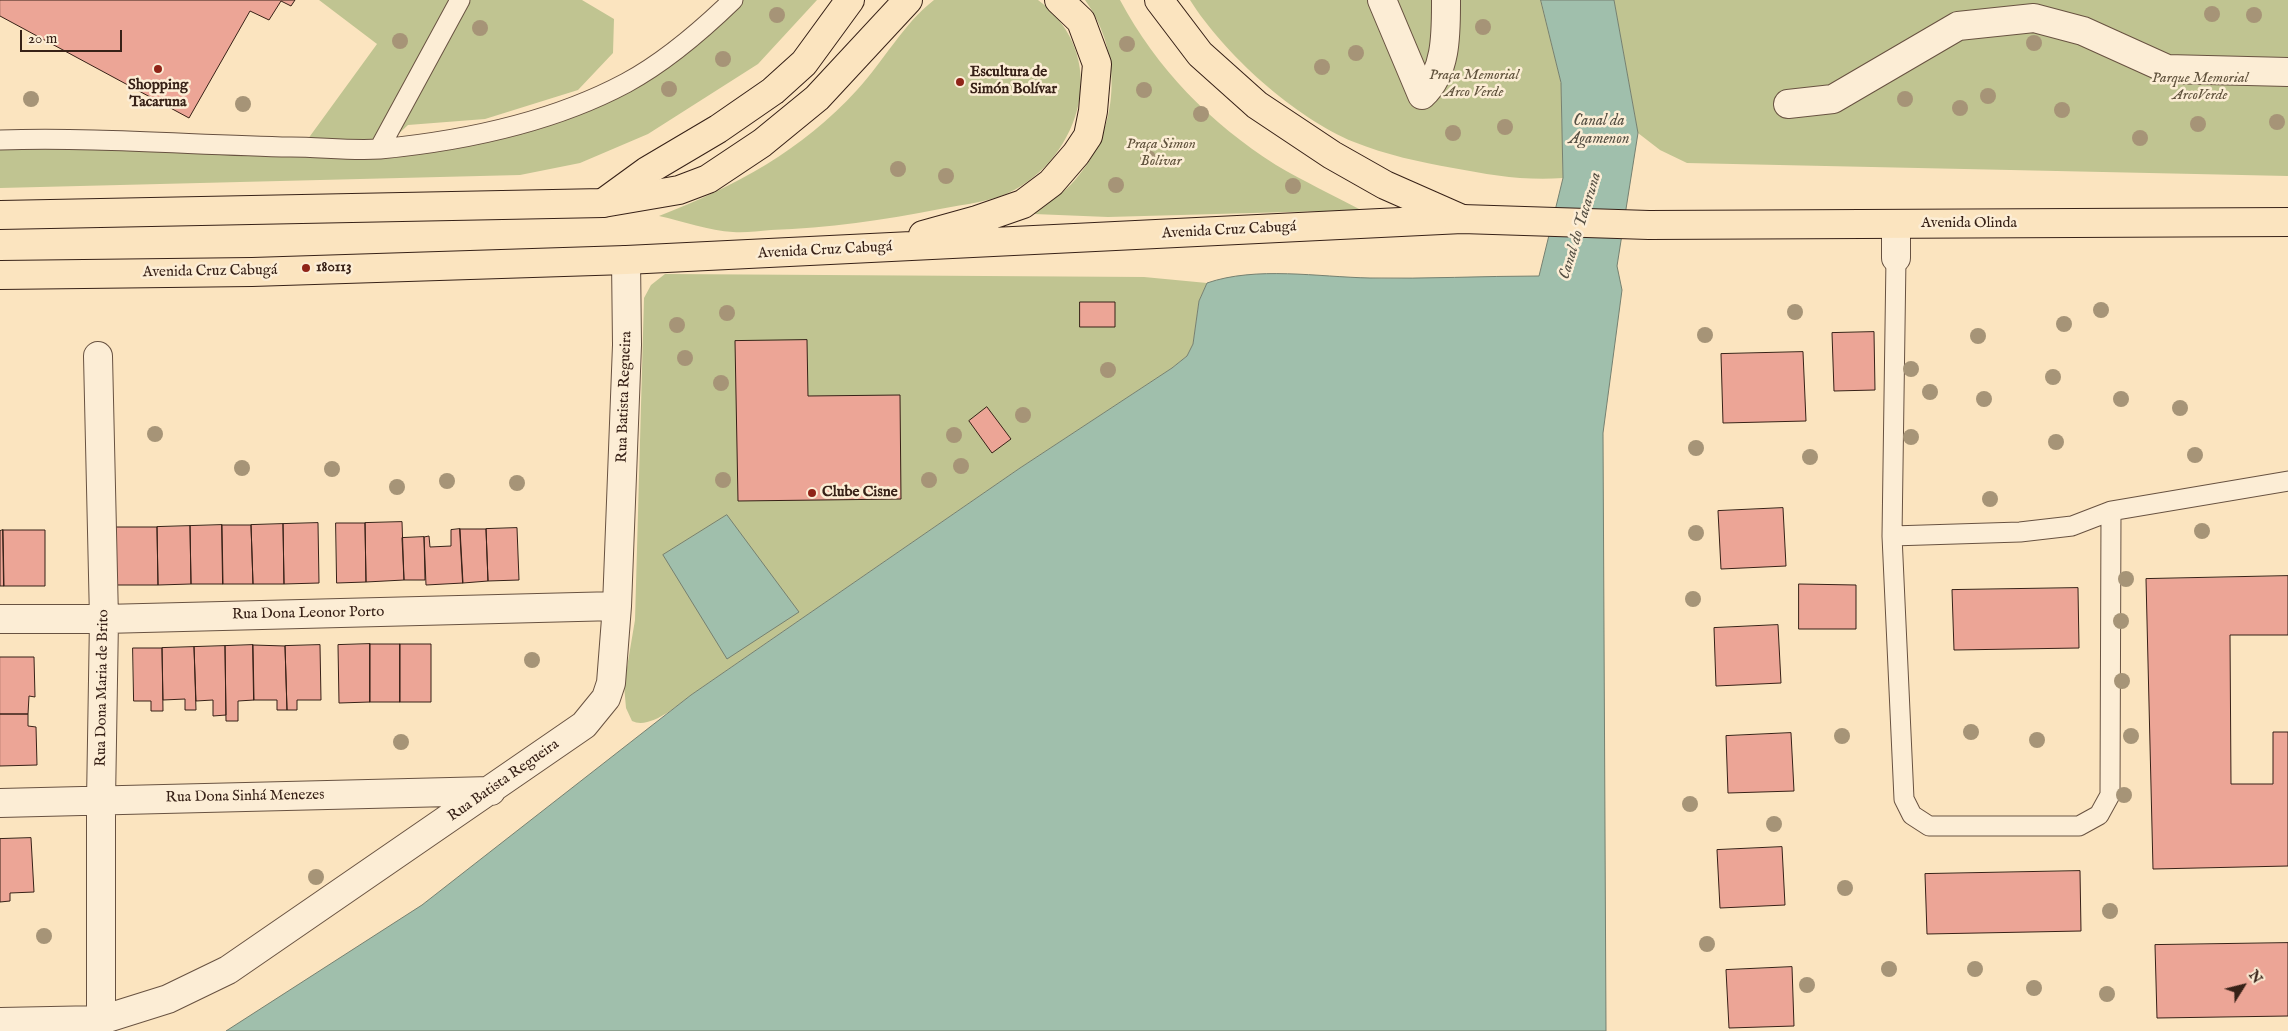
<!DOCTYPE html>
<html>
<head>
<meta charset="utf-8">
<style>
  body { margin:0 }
  #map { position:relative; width:2288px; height:1031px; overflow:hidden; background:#fbe4bf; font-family:"IM FELL English",serif }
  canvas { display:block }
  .north { position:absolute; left:2218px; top:961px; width:50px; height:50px; -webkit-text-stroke:4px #fcedd5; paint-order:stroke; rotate:54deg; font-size:14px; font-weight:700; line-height:20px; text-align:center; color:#372117 }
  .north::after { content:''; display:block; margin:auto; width:18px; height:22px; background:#372117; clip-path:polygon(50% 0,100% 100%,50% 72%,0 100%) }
  .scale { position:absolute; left:20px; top:30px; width:102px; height:22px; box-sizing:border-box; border:2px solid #372117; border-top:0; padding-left:6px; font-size:15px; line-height:18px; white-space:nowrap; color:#372117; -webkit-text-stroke:4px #fcedd5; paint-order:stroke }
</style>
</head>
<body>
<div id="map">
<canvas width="2288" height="1031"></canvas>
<div class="north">N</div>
<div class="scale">20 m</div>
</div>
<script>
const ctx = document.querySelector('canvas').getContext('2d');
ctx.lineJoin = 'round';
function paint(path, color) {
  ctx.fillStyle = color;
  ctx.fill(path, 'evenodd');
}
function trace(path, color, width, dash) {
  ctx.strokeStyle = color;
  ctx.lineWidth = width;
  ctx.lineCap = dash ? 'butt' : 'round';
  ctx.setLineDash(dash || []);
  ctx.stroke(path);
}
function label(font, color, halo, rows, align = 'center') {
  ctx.font = font + ' "IM FELL English",serif';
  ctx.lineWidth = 5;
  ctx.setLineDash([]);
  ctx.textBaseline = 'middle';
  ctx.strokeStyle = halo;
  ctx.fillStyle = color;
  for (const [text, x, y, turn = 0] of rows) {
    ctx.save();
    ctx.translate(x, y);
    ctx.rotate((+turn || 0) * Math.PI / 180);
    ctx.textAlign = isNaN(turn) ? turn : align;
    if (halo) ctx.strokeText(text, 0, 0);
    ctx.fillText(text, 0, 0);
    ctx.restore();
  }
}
paint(new Path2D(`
  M319,0H582L614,19L613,53L578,90L485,119L408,125L382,149L580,112L671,66L730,15L742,0H817L758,64L648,134L580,163L520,175L0,188V147L297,154L377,44Z
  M934,0H1038C1068,22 1085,57 1080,95C1075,134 1050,170 1016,189C993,202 965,204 940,209C884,220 828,228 771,230C758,231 745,233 733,232C710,231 682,221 659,216C736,186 801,151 857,90C884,61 903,24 934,0Z
  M1085,0H1120C1157,69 1210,123 1276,165C1303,181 1333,195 1361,210L1108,217L1034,214C1048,203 1064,193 1075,180C1120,130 1124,54 1085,0Z
  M1190,0H1541L1561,83L1563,178C1525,181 1490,175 1453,168C1420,162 1386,155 1354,142C1295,118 1224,54 1190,0Z
  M1614,0H2288V176L1687,163L1660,150L1638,133Z
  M665,274L1144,277L1207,283L1199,301L1193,344L1187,356L1172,368L1020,468L691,695C678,705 650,730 632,721L626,708L624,685L635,620L644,298L651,285Z`), '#c0c491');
const water = new Path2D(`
  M1541,0H1614L1638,133L1617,266L1622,290L1603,433L1606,1031H226L422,905L691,695L1020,468L1172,368L1187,356L1193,344L1199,301L1207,283C1256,266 1318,277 1370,278C1426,279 1483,276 1539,276L1563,178L1561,83Z
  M727,515L799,612L727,659L663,555Z`);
paint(water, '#a0bfac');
trace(water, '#768070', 1);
const building = new Path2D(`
  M0,0H295L291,6L281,1L269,20L250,11L189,118L0,16Z
  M1080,302H1115V327H1080Z
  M1874,332L1875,390L1834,391L1832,333Z
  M807,340L808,396L900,395L901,499L738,501L735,341Z
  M1803,352L1806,421L1723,423L1721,354Z
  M987,407L1011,439L992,453L969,421Z
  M1783,508L1786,566L1721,569L1718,511Z
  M402,522L404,580L366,582L365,523Z
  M318,523L319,583L284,584L283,524Z
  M336,523H365L366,582L337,583Z
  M283,524L284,584H253L251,525Z
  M222,525H251L253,584H223Z
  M222,525L223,584H191L190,526Z
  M190,526L191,584L158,585L157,527Z
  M114,527H157L158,585H115Z
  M517,528L519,580L488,581L486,529Z
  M460,529H486L488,581L463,583Z
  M460,529L463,583L426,585L424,537L429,536L430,547L451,546V530Z
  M3,530H45V586H4Z
  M3,530L4,586H0V531Z
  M424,537L425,580H404L402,538Z
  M2288,576V635H2230L2231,784H2273V732H2288V866L2153,869L2146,579Z
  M1799,584L1856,585V629H1799Z
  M2078,588L2079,648L1954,650L1952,590Z
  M1778,625L1781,683L1716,686L1714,628Z
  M370,644H400V702H370Z
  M370,644V702L339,703L338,645Z
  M400,644H431V702H400Z
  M253,645L285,646L287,710H277V700H254Z
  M253,645L254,700L238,701V721H226L225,646Z
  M320,645L321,700H297V710H287L285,646Z
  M225,646L226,715L213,716V700L196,701L194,647Z
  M194,647L196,710H185V699L163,700L162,648Z
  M133,648H162L163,711H151V701H134Z
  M0,657H34L35,697L29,696L28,714H0Z
  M0,714H28V726L36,727L37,765L0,766Z
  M1791,733L1794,791L1728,793L1726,736Z
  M31,838L34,892L10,893V901L0,902V839Z
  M1782,847L1785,905L1720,908L1717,850Z
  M2080,871L2081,931L1927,934L1925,874Z
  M2288,943V1016L2157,1018L2155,945Z
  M1792,967L1794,1026L1729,1028L1726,970Z`);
paint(building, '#eca596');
trace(building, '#372117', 1);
const lane = new Path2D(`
  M0,140C97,137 194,145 291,147C320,147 351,151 380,149C462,141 553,122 626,83C665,62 701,31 733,0
  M379,149L460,0
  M2111,511L2110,795L2099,815L2079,826H1929L1912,815L1904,799L1892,536L2020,532L2072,526L2111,511L2288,481
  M1892,536L1896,258`);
const street = new Path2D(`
  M1382,0L1422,95C1447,72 1446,32 1446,0
  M1788,104L1833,99L1958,26L2034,18L2083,31L2167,69L2288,72
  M1896,224V258
  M98,356L104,619L101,801V1020
  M0,619H104L617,606
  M0,803L491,791
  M0,1022L101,1020L168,999L228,970L584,725L606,698L611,683L617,606L627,345L626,260`);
const primary = new Path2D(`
  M0,215L603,203L679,190L708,179L762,143L817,98L908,0
  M923,235L977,220L1023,204L1051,183L1076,154L1088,136L1093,111L1097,64L1081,21L1059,0
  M0,275L252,272L626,260L1462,219L1649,225L2288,222`);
const highway = new Path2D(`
  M1159,0L1200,54L1257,105L1332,155L1385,185L1462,219
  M603,203L647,171L718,129L773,91L804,63L850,0`);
trace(lane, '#685241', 21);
trace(street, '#685241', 30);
trace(primary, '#372117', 30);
trace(highway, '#372117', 30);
trace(lane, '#fcedd5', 19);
trace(street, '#fcedd5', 28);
trace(primary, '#fbe4bf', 28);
trace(highway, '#fbe4bf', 28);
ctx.fillStyle = '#a69477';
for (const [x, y] of [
  [2212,14],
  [777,15],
  [2254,15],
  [1483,27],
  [480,28],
  [400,41],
  [2034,43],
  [1127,44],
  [1356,53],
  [723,59],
  [1322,67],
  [669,89],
  [1144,90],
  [1988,96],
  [31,99],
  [1905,99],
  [243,104],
  [1960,108],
  [2062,110],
  [1201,114],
  [2277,122],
  [2198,124],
  [1505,127],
  [1453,133],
  [2140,138],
  [1148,158],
  [898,169],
  [946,176],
  [1116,185],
  [1293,186],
  [2101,310],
  [1795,312],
  [727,313],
  [2064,324],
  [677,325],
  [1705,335],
  [1978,336],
  [685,358],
  [1911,369],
  [1108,370],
  [2053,377],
  [721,383],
  [1930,392],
  [1984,399],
  [2121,399],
  [2180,408],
  [1023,415],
  [155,434],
  [954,435],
  [1911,437],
  [2056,442],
  [1696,448],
  [2195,455],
  [1810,457],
  [961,466],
  [242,468],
  [332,469],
  [723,480],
  [929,480],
  [447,481],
  [517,483],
  [397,487],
  [1990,499],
  [2202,531],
  [1696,533],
  [2126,579],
  [1693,599],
  [2121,621],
  [532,660],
  [2122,681],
  [1971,732],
  [1842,736],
  [2131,736],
  [2037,740],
  [401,742],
  [2124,795],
  [1690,804],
  [1774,824],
  [316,877],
  [1845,888],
  [2110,911],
  [44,936],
  [1707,944],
  [1889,969],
  [1975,969],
  [1807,985],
  [2034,988],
  [2107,994]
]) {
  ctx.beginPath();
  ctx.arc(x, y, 8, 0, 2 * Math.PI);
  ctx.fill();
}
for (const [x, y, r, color] of [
  [158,69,5,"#8f2418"],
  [960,82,5,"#8f2418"],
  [306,268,5,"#8f2418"],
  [812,493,5,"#8f2418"]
]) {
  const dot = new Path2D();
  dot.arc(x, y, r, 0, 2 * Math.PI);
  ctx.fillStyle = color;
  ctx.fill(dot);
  trace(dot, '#fcedd5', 2);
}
label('bold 15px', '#372117', '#fcedd5', [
  ["Escultura de",970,73],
  ["Simón Bolívar",970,90],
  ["Shopping",158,86,"center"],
  ["Tacaruna",158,103,"center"],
  ["180113",316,268],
  ["Clube Cisne",822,493]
], 'left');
label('italic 15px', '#60523c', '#fcedd5', [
  ["Praça Memorial",1474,76],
  ["Arco Verde",1474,93],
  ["Parque Memorial",2200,79],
  ["ArcoVerde",2200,96],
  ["Praça Simon",1161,145],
  ["Bolivar",1161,162]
]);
label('15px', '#372117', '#fcedd5', [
  ["Avenida Olinda",1969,224],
  ["Avenida Cruz Cabugá",1229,231,-3],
  ["Avenida Cruz Cabugá",825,251,-3],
  ["Avenida Cruz Cabugá",210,272,-1],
  ["Rua Batista Regueira",625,397,-88],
  ["Rua Dona Leonor Porto",308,614,-1],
  ["Rua Dona Maria de Brito",103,688,-89],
  ["Rua Batista Regueira",504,781,-35],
  ["Rua Dona Sinhá Menezes",245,797,-1]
]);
label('italic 16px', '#565044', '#fcedd5', [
  ["Canal da",1599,122],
  ["Agamenon",1599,140],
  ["Canal do Tacaruna",1581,226,-73]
]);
</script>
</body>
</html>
